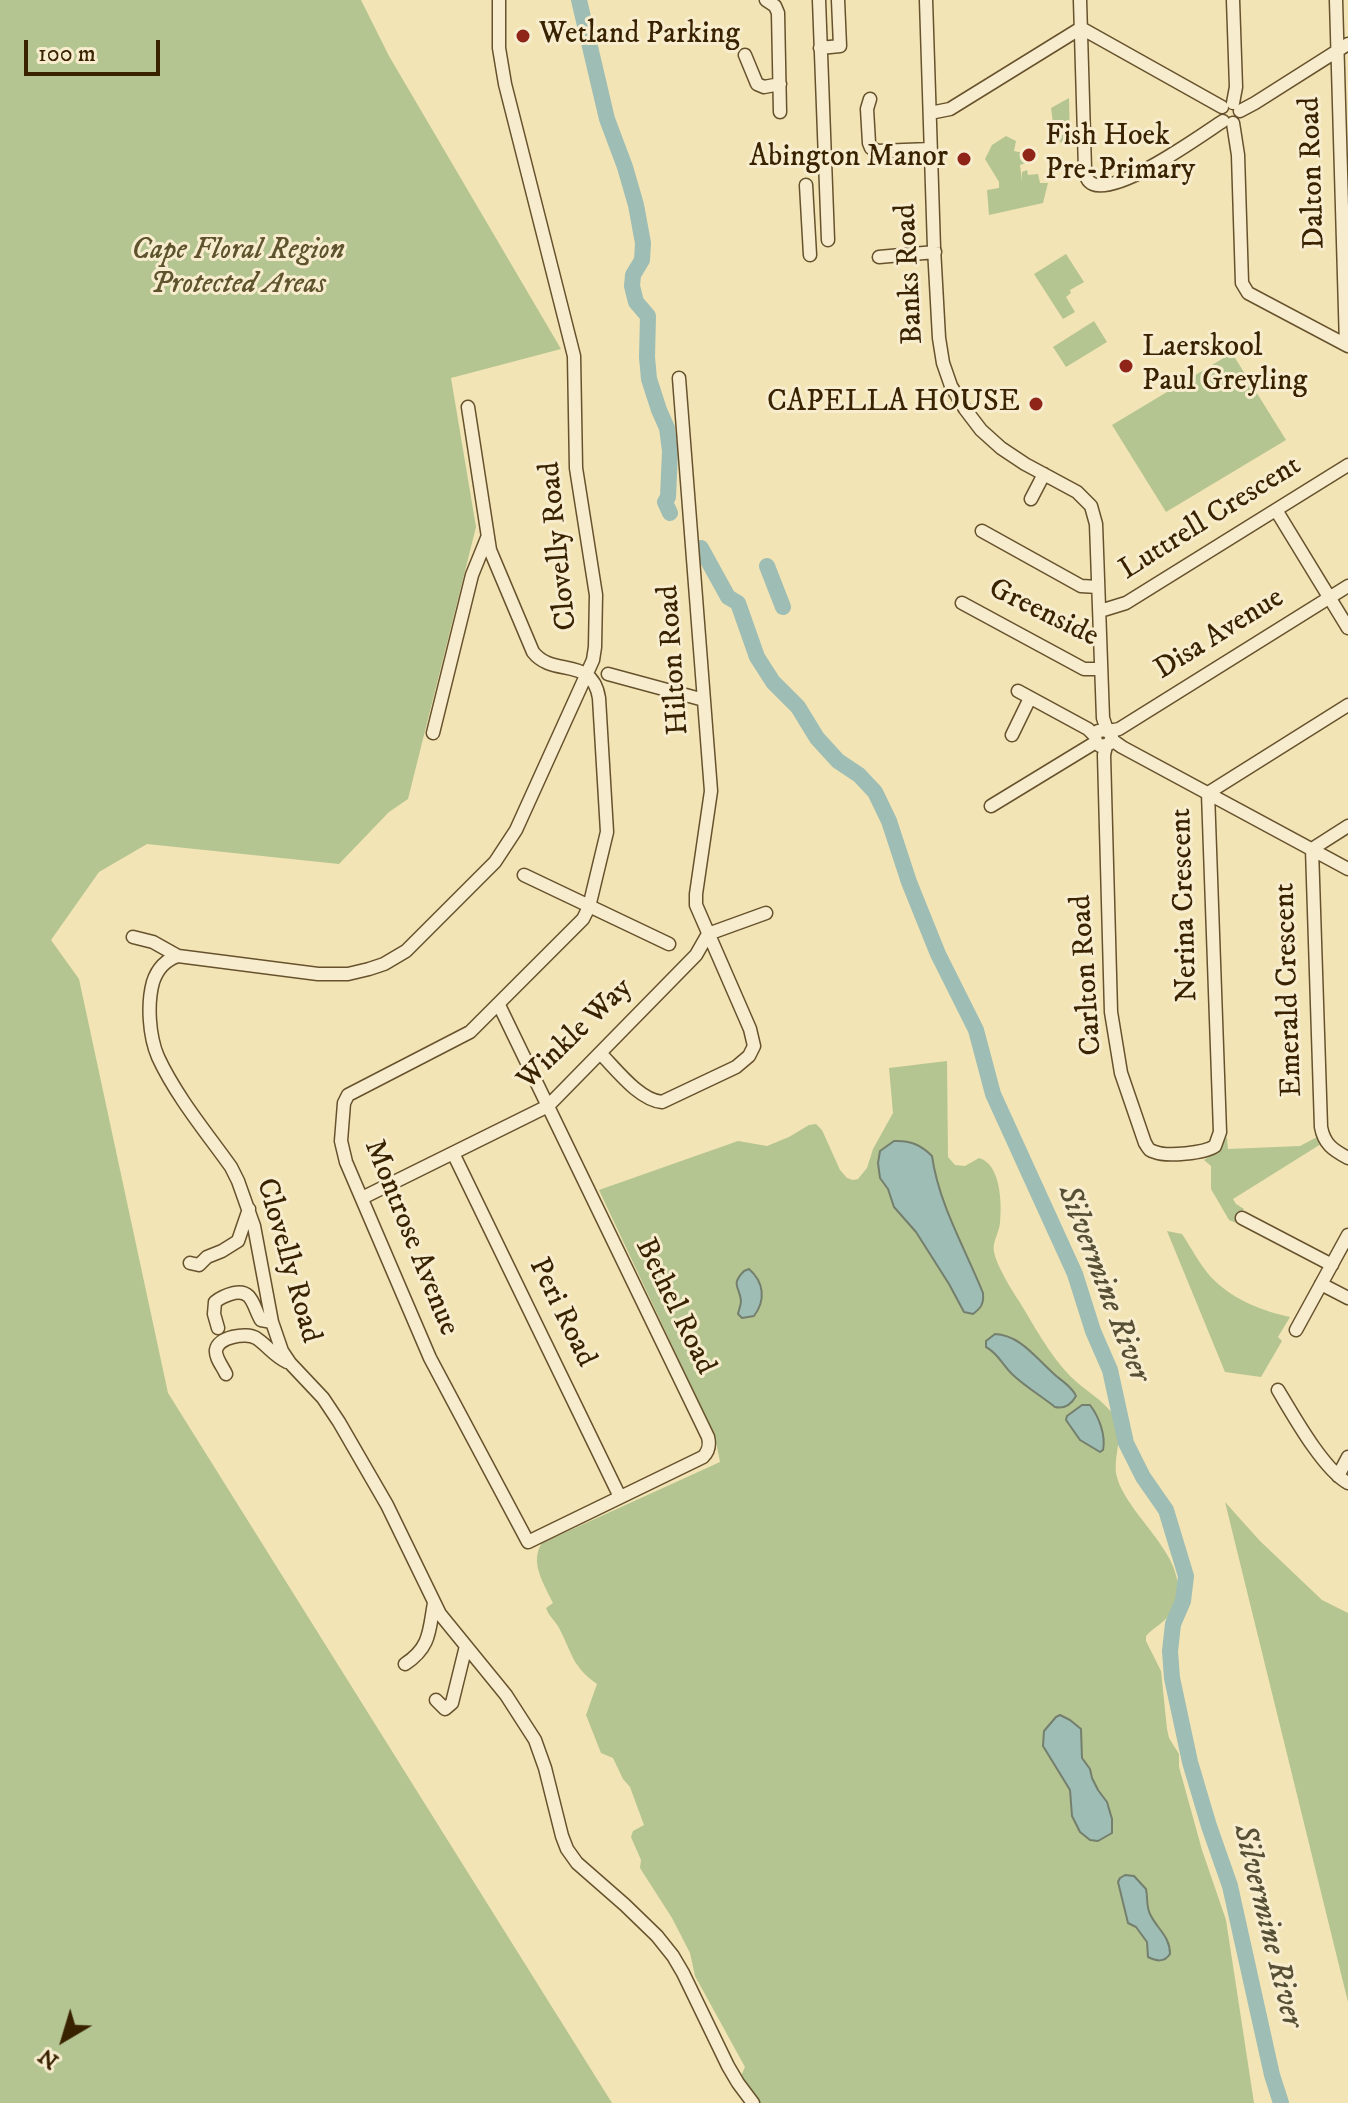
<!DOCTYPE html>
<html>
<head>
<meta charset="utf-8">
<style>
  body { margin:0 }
  #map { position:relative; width:1348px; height:2103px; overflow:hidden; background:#f2e4b4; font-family:"IM FELL DW Pica",serif }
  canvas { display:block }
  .north { position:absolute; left:24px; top:1999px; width:80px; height:80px; -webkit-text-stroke:6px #f7edce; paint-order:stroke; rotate:218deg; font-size:22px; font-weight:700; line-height:32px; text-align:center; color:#392200 }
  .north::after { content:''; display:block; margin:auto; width:28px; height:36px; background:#392200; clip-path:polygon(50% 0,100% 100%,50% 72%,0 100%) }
  .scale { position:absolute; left:24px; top:40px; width:136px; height:36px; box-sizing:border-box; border:4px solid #392200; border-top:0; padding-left:10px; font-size:24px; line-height:28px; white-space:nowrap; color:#392200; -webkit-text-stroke:6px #f7edce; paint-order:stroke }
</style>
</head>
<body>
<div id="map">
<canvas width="1348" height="2103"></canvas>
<div class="north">N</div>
<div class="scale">100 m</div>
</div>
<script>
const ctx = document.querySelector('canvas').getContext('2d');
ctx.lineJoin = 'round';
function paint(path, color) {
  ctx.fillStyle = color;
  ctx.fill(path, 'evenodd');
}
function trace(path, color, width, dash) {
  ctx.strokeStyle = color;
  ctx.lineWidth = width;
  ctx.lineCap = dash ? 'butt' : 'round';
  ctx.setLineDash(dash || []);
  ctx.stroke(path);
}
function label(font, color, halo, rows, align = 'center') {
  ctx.font = font + ' "IM FELL DW Pica",serif';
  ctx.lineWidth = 6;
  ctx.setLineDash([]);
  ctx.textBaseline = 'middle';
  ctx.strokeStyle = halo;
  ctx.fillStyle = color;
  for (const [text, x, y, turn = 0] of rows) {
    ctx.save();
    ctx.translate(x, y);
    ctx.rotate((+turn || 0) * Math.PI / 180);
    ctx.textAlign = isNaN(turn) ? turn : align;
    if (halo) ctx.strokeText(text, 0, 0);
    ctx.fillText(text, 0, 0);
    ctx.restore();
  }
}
paint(new Path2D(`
  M0,0H361L389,56L561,349L451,378L476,527L408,799L389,812L339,864L147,844L99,872L51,940L79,979L168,1393L612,2103H0Z
  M1069,98L1070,143H1061L1049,124L1053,123L1051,108Z
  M1006,136L1016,141L1014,151L1024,153L1031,161L1020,165L1022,181V172L1027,170L1028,175L1038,174L1040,183H1048L1043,203L989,215L987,190L999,188V182L985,159L992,145Z
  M1066,254L1084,282L1070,290L1071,293L1066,297L1075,312L1063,319L1034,274Z
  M1094,321L1107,342L1066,367L1053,347Z
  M1232,353L1286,440L1166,512L1112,425Z
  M947,1061L948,1157L955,1165L965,1166L979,1158C1001,1164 1002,1204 1000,1223C999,1233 992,1242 994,1252C997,1266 1011,1289 1019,1301C1034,1326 1050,1355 1070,1376C1084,1390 1104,1400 1115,1417C1125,1434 1112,1459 1117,1477C1128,1519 1199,1563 1172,1611C1166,1622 1154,1627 1146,1636V1641L1161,1671L1167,1729L1169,1738L1179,1754V1767L1202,1850L1226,1920L1254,2103H756L739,2080L745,2067L695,1976L690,1953L672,1918L640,1868L641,1860L631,1837L633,1831L644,1825L630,1787L623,1779L613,1758L601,1753L586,1715L597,1684C572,1666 573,1655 560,1630C556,1621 549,1617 546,1608L553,1603C544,1584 529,1562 542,1543L720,1462L715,1437L599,1190L738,1141L767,1146L789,1137L809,1125L816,1124L822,1130L840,1170L847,1178L853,1180L858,1179L867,1168L873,1149L893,1113L889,1068Z
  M1227,1137L1228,1149L1300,1146L1317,1137L1321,1144L1233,1199L1236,1204L1244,1209L1236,1223L1229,1220L1211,1189V1166L1204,1160L1216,1152Z
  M1167,1231L1182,1234C1192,1249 1202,1269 1215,1281C1236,1301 1263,1311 1290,1317L1278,1337L1282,1341L1261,1377L1225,1372Z
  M1225,1502L1260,1541L1322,1600L1348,1613V2002Z`), '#b4c591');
const water = new Path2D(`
  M894,1141C910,1140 921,1145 932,1156C939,1205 965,1248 983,1293C984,1304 981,1308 973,1314L964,1312L949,1284L916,1232L894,1207L888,1189L880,1178L878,1163L880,1151Z
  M749,1269C764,1282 766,1300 754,1316L742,1318L738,1314C739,1309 741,1305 741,1301C740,1287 730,1285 744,1271Z
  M995,1334C1020,1335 1036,1358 1053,1373C1061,1381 1072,1386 1076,1396C1071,1405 1064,1409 1055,1407C1041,1396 1026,1387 1013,1375C1003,1366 998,1353 986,1347V1341Z
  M1082,1405H1090C1099,1417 1106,1435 1103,1450L1100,1452L1080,1440L1066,1420L1067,1416Z
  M1060,1715L1070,1720L1081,1729L1082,1758L1090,1769L1092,1778L1098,1790L1107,1802L1112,1819V1833L1098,1841L1090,1840L1080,1832L1072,1816L1070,1790L1043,1746L1044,1731L1056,1717Z
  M1125,1875L1134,1876L1146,1889C1148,1898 1146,1906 1150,1914C1157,1929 1170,1936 1170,1954C1164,1963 1156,1961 1148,1957L1147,1942L1136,1927L1128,1923L1118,1882L1120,1878Z`);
paint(water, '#9dbdb5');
trace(water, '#757f6d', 2);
trace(new Path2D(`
  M579,0L607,119L625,167L636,205L643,243L642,260L633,275L632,286L636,302L648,316L647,357L649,379L659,410L667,428L670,451L668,497L665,502L670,513
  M701,548L728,597L738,603L757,657L773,682L798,707L817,738L838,761L859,775L875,792L889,821L909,882L938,954L976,1030L993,1094L1075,1274L1093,1331L1110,1370L1126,1443L1143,1477L1166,1510L1186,1576L1183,1601L1173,1624L1170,1651L1172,1678L1190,1762L1209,1826L1230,1886L1272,2075L1281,2103
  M767,566L783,607`), '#9dbdb5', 16);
const minor = new Path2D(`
  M499,0V48L505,84L574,356L576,468L596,595L595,647L593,660L516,830L495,862L406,951L384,964L369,969L348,974H318L178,956C165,960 157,970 153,982C147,1004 149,1036 158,1057C176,1096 206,1132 231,1167L238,1181L254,1226L272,1322L282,1351L290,1363L323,1398L339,1422L387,1505L440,1614L506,1695L535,1740L545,1768L562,1836L567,1849L577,1863L625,1905L657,1936L673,1956L683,1973L728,2066L738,2083L753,2103
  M766,0L775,6L778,13L780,112
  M819,0L828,240
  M926,0L934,248L939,338L943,363L951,386L965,409L981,430L1001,448L1025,464L1077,492L1091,506L1096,524L1103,718L1107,730L1112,737L1109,744L1100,746L1096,742L1095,736L1098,731L1107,730
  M1080,0L1085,169C1086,175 1086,181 1093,184C1119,195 1200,136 1223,121
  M1233,0L1236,87L1233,103
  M1336,0L1346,345
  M1081,28L1222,107
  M820,48L840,46L838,0
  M745,55L757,84L764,87L780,84
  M870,99L867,109L869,143L871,148L878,151L931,149
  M1240,111L1255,103L1348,44
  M930,113L950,109L1081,28
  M1233,123L1238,155L1242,283L1248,293L1348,346
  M806,185L810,255
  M879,257L935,252
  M468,407L490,550L533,652C553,678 592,655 599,698L607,832L589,907L583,919L470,1032L348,1095L344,1103L341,1141L346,1162L430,1358L528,1542L703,1457C709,1451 710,1445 708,1437L499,1005
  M1031,499L1044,474
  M1276,510L1348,628
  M982,531L1081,586L1098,587
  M962,603L1084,669H1101
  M1100,611L1126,603L1348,465
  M608,674L704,700
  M1018,691L1088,729L1095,736
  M1109,731L1119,729L1348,586
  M433,733L472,575L487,538
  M1012,735L1030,698
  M1112,740L1122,747L1348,869
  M1106,746L1104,755L1111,1012L1121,1073L1145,1143C1149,1149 1148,1150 1155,1152C1167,1157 1205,1153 1215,1146L1220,1132L1208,793L1348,705
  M991,806L1096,742
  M1348,826L1312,849L1321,1127C1324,1144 1333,1150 1348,1158
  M524,875L669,944
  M133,937L153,942L178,956
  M600,1053C616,1069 639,1100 662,1102L736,1067L749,1056L754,1046L750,1029L696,905V894L711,791L679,378
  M453,1153L620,1497
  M362,1198L548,1106L696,955L708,934L766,913
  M1242,1218L1332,1265
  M190,1263L199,1265L207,1257L222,1251L238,1241L249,1209
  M1321,1284L1348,1298
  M218,1328L214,1314L215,1302C221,1297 226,1295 234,1293C253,1289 253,1307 261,1320L272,1322
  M1296,1330L1348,1235
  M226,1374C223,1367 215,1358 216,1350C218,1337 246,1332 256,1338C267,1345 274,1356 287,1362
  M1278,1390C1293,1415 1323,1469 1348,1483
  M1338,1476L1348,1457
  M405,1664C431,1647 429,1630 434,1603
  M436,1700L445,1709L452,1703L466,1646`);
trace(minor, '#67522d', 15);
trace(minor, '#f7edce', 12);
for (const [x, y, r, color] of [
  [523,36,8,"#8f2418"],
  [1029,155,8,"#8f2418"],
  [964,159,8,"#8f2418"],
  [1126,366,8,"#8f2418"],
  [1036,404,8,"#8f2418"]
]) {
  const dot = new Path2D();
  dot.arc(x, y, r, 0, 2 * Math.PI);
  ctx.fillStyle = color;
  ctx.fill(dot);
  trace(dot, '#f7edce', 3);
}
label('30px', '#392200', '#f7edce', [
  ["Wetland Parking",539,36],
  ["Fish Hoek",1045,138],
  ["Pre-Primary",1045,172],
  ["Abington Manor",948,159,"right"],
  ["Laerskool",1142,349],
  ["Paul Greyling",1142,383],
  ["CAPELLA HOUSE",1020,404,"right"]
], 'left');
label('30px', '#392200', '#f7edce', [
  ["Dalton Road",1314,173,-92],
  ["Banks Road",911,274,-93],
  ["Luttrell Crescent",1211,519,-32],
  ["Clovelly Road",560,546,-96],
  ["Greenside",1043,614,26],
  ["Disa Avenue",1220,635,-32],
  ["Hilton Road",675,660,-94],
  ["Nerina Crescent",1186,905,-92],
  ["Carlton Road",1088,975,-94],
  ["Emerald Crescent",1290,990,-92],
  ["Winkle Way",576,1035,-44],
  ["Montrose Avenue",410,1238,68],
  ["Clovelly Road",287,1261,74],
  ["Bethel Road",674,1307,64],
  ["Peri Road",561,1313,64]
]);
label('italic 30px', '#5e532c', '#f7edce', [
  ["Cape Floral Region",238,252],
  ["Protected Areas",238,286]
]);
label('italic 32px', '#575036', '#f7edce', [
  ["Silvermine River",1102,1284,69],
  ["Silvermine River",1266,1926,76]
]);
</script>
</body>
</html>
